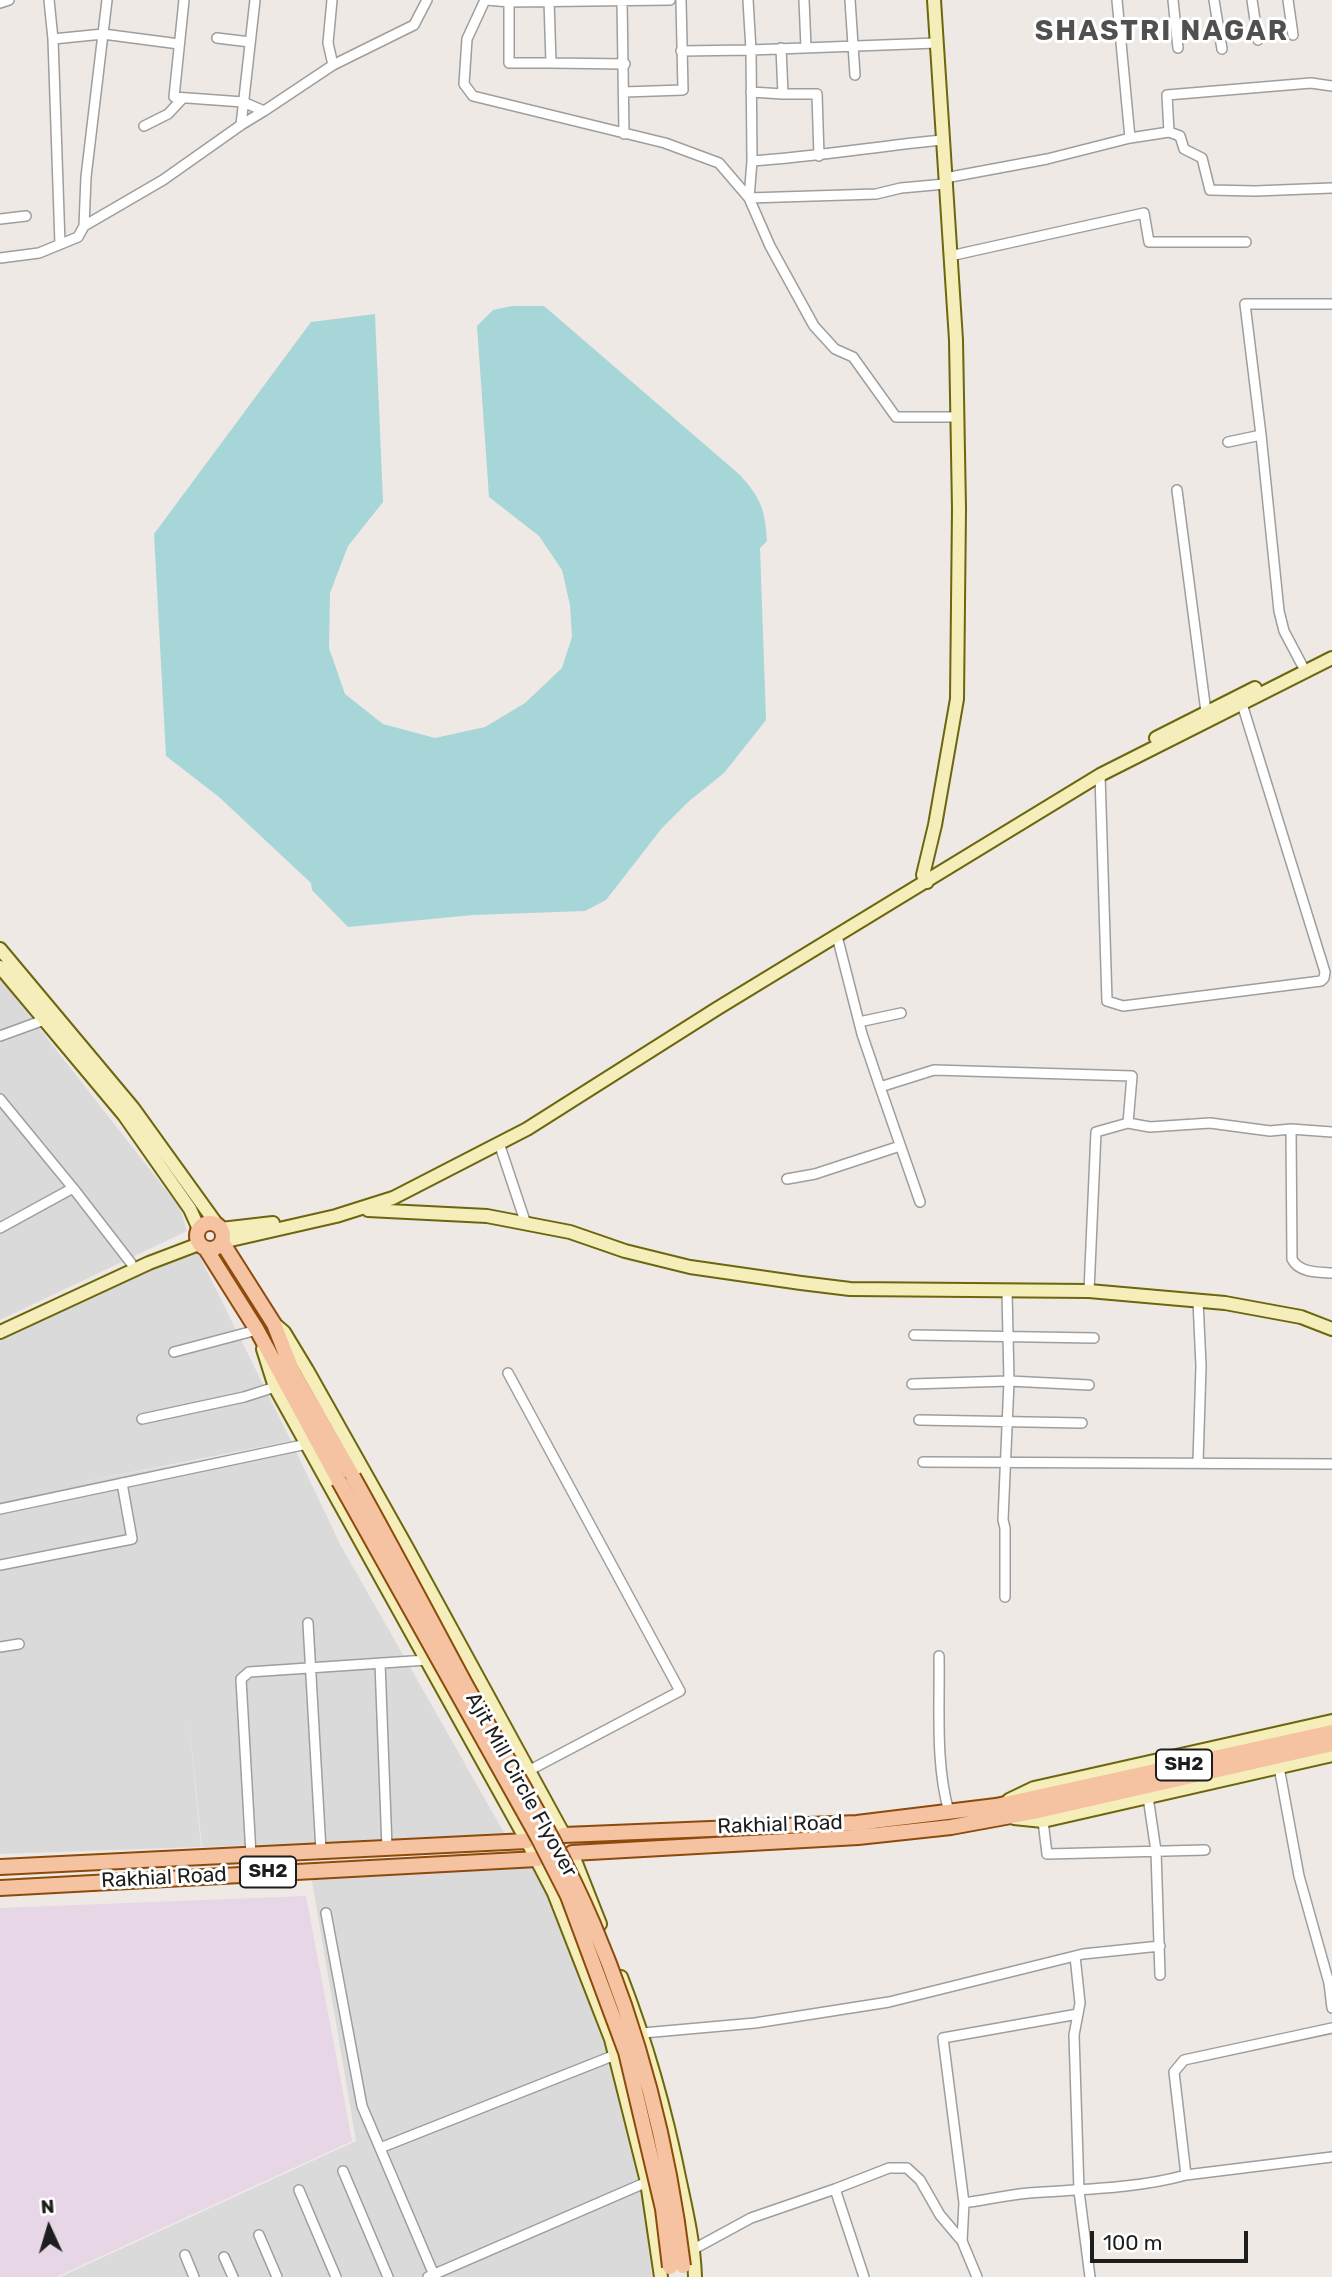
<!DOCTYPE html>
<html>
<head>
<meta charset="utf-8">
<style>
  body { margin:0 }
  #map { position:relative; width:1332px; height:2277px; overflow:hidden; background:#eee9e4; font-family:Rubik,sans-serif }
  canvas { display:block }
  .north { position:absolute; left:14px; top:2193px; width:70px; height:70px; -webkit-text-stroke:5px #fff; paint-order:stroke; rotate:356deg; font-size:19px; font-weight:700; line-height:28px; text-align:center; color:#1d1d1d }
  .north::after { content:''; display:block; margin:auto; width:24px; height:32px; background:#1d1d1d; clip-path:polygon(50% 0,100% 100%,50% 72%,0 100%) }
  .scale { position:absolute; left:1090px; top:2231px; width:158px; height:32px; box-sizing:border-box; border:4px solid #1d1d1d; border-top:0; padding-left:9px; font-size:21px; line-height:24px; white-space:nowrap; color:#1d1d1d; -webkit-text-stroke:5px #fff; paint-order:stroke }
</style>
</head>
<body>
<div id="map">
<canvas width="1332" height="2277"></canvas>
<div class="north">N</div>
<div class="scale">100 m</div>
</div>
<script>
const ctx = document.querySelector('canvas').getContext('2d');
ctx.lineJoin = 'round';
function paint(path, color) {
  ctx.fillStyle = color;
  ctx.fill(path, 'evenodd');
}
function trace(path, color, width, dash) {
  ctx.strokeStyle = color;
  ctx.lineWidth = width;
  ctx.lineCap = dash ? 'butt' : 'round';
  ctx.setLineDash(dash || []);
  ctx.stroke(path);
}
function label(font, color, halo, rows, align = 'center') {
  ctx.font = font + ' Rubik,sans-serif';
  ctx.lineWidth = 6;
  ctx.setLineDash([]);
  ctx.textBaseline = 'middle';
  ctx.strokeStyle = halo;
  ctx.fillStyle = color;
  for (const [text, x, y, turn = 0] of rows) {
    ctx.save();
    ctx.translate(x, y);
    ctx.rotate((+turn || 0) * Math.PI / 180);
    ctx.textAlign = isNaN(turn) ? turn : align;
    if (halo) ctx.strokeText(text, 0, 0);
    ctx.fillText(text, 0, 0);
    ctx.restore();
  }
}
paint(new Path2D(`
  M0,978L180,1208L187,1231L0,1320Z
  M197,1251L291,1441L66,1485L292,1443L340,1544L506,1836L202,1847L188,1712L201,1847L0,1854V1338L126,1276Z
  M533,1866L549,1897L605,2047L642,2196L652,2277H60L356,2141L311,1875Z`), '#dbdadb');
paint(new Path2D(`
  M306,1896L352,2141L56,2277H0V1908Z`), '#e6d6e6');
paint(new Path2D(`
  M512,306H544L740,475C761,498 765,510 767,541L760,548L766,720L724,773L688,802L662,828L606,900L585,911L473,915L348,927L312,890L311,883L219,797L166,756L154,534L311,322L375,314L383,502L348,546L330,593L329,648L345,694L383,724L435,738L485,727L525,703L562,668L572,637L570,605L562,570L539,536L489,497L477,326L493,310Z`), '#a7d6d9');
const street = new Path2D(`
  M49,0L53,39L60,244
  M184,0L174,97L243,102L264,111L333,65L328,43L332,0
  M485,0L467,39L464,84L473,96L665,143L719,163L749,198L876,194L901,188L945,184
  M487,0L509,2V63H551L549,0
  M622,0L624,134
  M804,0L806,47
  M850,0L855,75
  M1173,0L1178,48
  M1214,0L1222,49
  M1252,0L1258,40
  M1288,0L1293,35
  M509,2L670,0
  M0,3L9,0
  M217,38L250,42
  M53,39L103,34L179,44
  M936,43L751,50L752,161L749,198L770,246L814,326L835,349L853,357L896,417H958
  M781,48L783,94H817L819,156
  M681,51L751,50L748,0
  M551,63L625,64
  M333,65L414,25L427,0
  M624,92L683,90L681,0
  M751,92L783,94
  M241,125L264,111
  M144,126L168,114L183,98
  M1169,132L1180,136L1184,149L1202,158L1210,190L1255,191L1332,188
  M1130,138L1169,132L1167,95L1311,83L1332,86
  M752,161C816,157 878,146 942,140
  M945,178L1047,159L1130,138L1117,0
  M0,219L26,216
  M84,226L86,177L107,0
  M950,256L1144,213L1149,242H1246
  M0,258L39,253L78,237L84,226L163,180L241,125L255,0
  M1261,435L1245,304H1332
  M1228,442L1261,435L1279,611L1284,631L1302,665
  M1177,490L1206,712
  M1100,775L1107,1001L1123,1006L1321,981L1324,978L1325,972L1242,704
  M837,936L862,1034L880,1087L934,1070L1132,1076L1128,1123L1150,1127L1210,1123L1270,1131L1291,1129L1332,1132
  M859,1022L901,1013
  M0,1036L44,1020
  M880,1087L920,1202
  M0,1099L73,1188L0,1228
  M1291,1129L1292,1259C1299,1273 1318,1272 1332,1273
  M499,1143L526,1224
  M787,1179L815,1174L900,1146
  M73,1188L131,1263
  M1089,1291L1096,1132L1128,1123
  M1198,1301L1201,1366L1198,1462
  M914,1335L1094,1338
  M174,1352L257,1330
  M508,1373L680,1691L530,1770
  M912,1384L1009,1381L1089,1385
  M142,1419L244,1397L275,1387
  M919,1420L1082,1423
  M923,1462L1332,1464
  M0,1509L307,1444
  M0,1565L132,1539L122,1483
  M1005,1597V1528L1003,1520L1009,1381L1007,1291
  M308,1623L321,1851
  M0,1647L19,1644
  M939,1656C940,1707 935,1763 949,1812
  M380,1663L387,1848
  M1279,1767L1299,1876L1329,1983L1332,2008
  M1148,1797L1156,1851L1160,1975
  M1043,1821L1047,1854L1205,1850
  M251,1855L241,1679L249,1672L427,1660
  M326,1913L362,2106L434,2275
  M1075,1956L1080,2003L1074,2035L1079,2191L1090,2277
  M643,2033L755,2023L889,2002L1083,1954L1160,1946
  M380,2148L615,2055
  M343,2171L388,2277
  M1186,2175L1174,2072L1184,2060L1332,2028
  M835,2189L889,2168H907L920,2180L940,2215L962,2241L977,2277
  M299,2190L336,2277
  M964,2203C986,2200 1007,2195 1029,2193C1081,2189 1135,2189 1186,2175L1332,2157
  M259,2235L277,2277
  M962,2241L964,2203L943,2038L1078,2014
  M688,2250L694,2249L751,2218L835,2189L864,2277
  M185,2255L194,2277
  M224,2257L233,2277
  M428,2277L647,2182`);
const secondary = new Path2D(`
  M1156,738L1255,688
  M927,882L923,875L935,825L957,699L959,509L956,340L934,0
  M0,949L133,1108L218,1226
  M0,967L124,1115L190,1209L199,1229
  M368,1210L487,1216L570,1232L625,1251L690,1267L801,1283L850,1289L1089,1291L1225,1303L1301,1317L1332,1329
  M221,1229L273,1223
  M222,1242L336,1216L393,1198L527,1129L718,1008L1100,775L1332,658
  M277,1326L284,1332L307,1370L406,1546L564,1835
  M0,1332L149,1263L199,1244
  M263,1349L275,1387L527,1841
  M1009,1800L1034,1788L1332,1721
  M1014,1818L1043,1821L1332,1755
  M535,1840L527,1841L554,1893L611,2039L647,2182L661,2277
  M572,1853L600,1924
  M621,1977C647,2044 666,2112 680,2182C687,2214 694,2245 695,2277`);
const primary = new Path2D(`
  M197 1236a13 13 0 1 1 26 0a13 13 0 1 1-26 0Z
  M222,1242L274,1324L292,1370L353,1477
  M206,1249L257,1330L339,1481
  M564,1835L857,1823L996,1806L1332,1732
  M572,1853L858,1837L951,1827L1038,1811L1332,1744
  M0,1867L527,1841
  M0,1888L537,1859`);
trace(street, '#9e9e9e', 12);
trace(secondary, '#6c660c', 16);
trace(primary, '#8c4b0a', 18);
trace(street, '#fff', 9);
trace(secondary, '#f5eebb', 12);
trace(primary, '#f5c3a2', 14);
const primaryBridge = new Path2D(`
  M353,1477C391,1545 427,1613 464,1682C508,1762 557,1839 593,1924C639,2032 669,2149 683,2266
  M339,1481L538,1837L568,1896L626,2052L663,2209L670,2267`);
trace(primaryBridge, '#8c4b0a', 18, []);
trace(primaryBridge, '#f5c3a2', 14);
for (const [x, y, w] of [
  [1184,1765,56],
  [268,1872,56]
]) {
  const box = new Path2D();
  box.roundRect(x - w / 2, y - 15.5, w, 31, 5);
  ctx.fillStyle = '#fff';
  ctx.fill(box);
  trace(box, '#1d1d1d', 2);
}
label('bold 19px', '#1d1d1d', null, [
  ["SH2",1184,1765],
  ["SH2",268,1872]
]);
label('21px', '#1d1d1d', '#fff', [
  ["Ajit Mill Circle Flyover",521,1785,61],
  ["Rakhial Road",780,1825,-2],
  ["Rakhial Road",164,1878,-3]
]);
ctx.letterSpacing = '2px';
label('bold 28px', '#505050', '#fff', [
  ["SHASTRI NAGAR",1162,32]
]);
ctx.letterSpacing = '0px';
</script>
</body>
</html>
